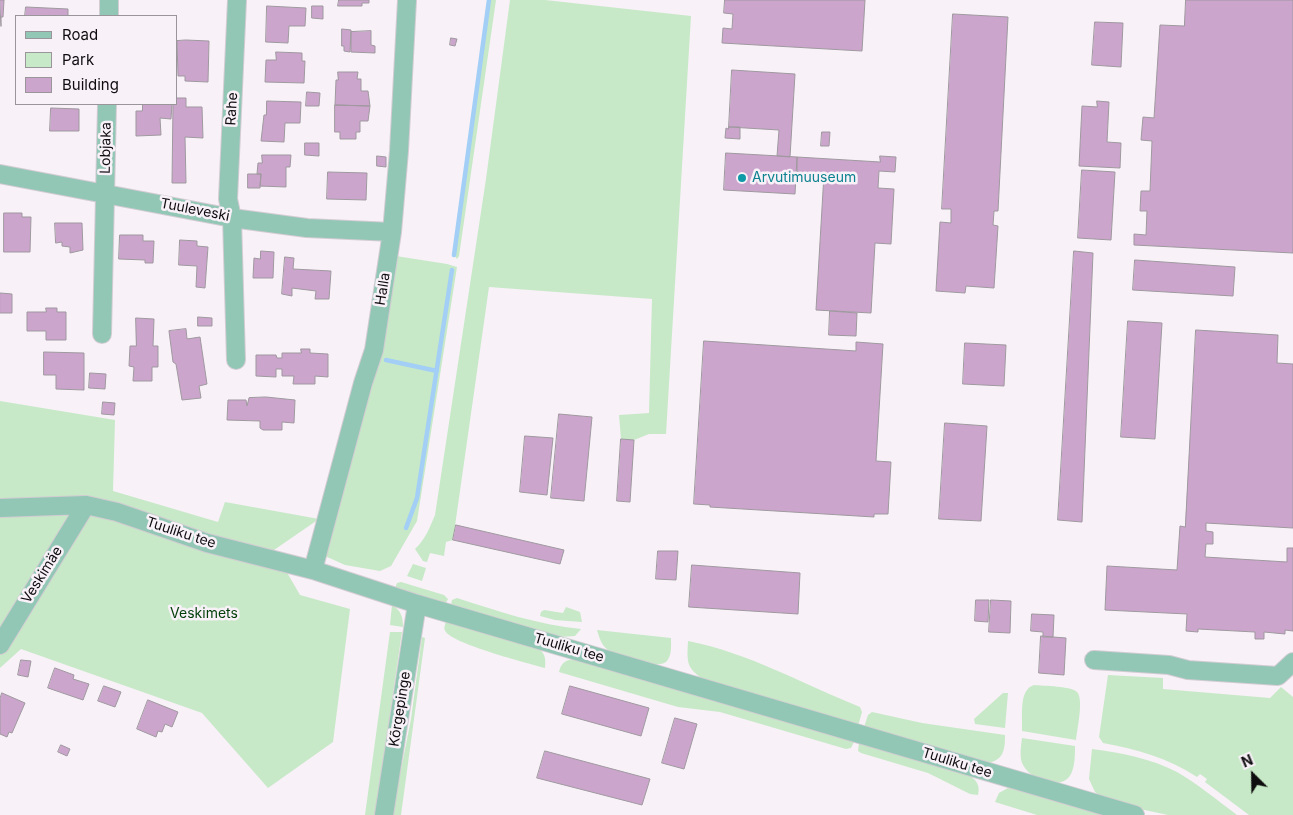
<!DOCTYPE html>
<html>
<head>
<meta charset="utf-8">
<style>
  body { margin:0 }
  #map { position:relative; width:1293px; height:815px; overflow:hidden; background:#f8f1f8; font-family:Inter,sans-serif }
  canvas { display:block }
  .legend { position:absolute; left:15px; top:15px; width:162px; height:90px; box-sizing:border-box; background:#f8f1f8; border:1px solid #9a959a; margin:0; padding:6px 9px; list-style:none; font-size:15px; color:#0e0c0e }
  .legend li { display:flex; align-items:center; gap:10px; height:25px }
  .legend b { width:25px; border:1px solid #9a959a }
  .north { position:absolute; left:1228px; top:750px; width:50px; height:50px; -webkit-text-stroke:4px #f8f1f8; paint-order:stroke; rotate:337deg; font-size:14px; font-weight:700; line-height:20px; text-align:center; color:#0e0c0e }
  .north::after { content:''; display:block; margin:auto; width:18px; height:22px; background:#0e0c0e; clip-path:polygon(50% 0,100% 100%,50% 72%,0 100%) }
</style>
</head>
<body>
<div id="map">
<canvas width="1293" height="815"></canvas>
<ul class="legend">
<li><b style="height:6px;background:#92c6b5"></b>Road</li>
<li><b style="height:14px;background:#c7e9c7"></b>Park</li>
<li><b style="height:14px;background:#cca5cd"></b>Building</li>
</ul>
<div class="north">N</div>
</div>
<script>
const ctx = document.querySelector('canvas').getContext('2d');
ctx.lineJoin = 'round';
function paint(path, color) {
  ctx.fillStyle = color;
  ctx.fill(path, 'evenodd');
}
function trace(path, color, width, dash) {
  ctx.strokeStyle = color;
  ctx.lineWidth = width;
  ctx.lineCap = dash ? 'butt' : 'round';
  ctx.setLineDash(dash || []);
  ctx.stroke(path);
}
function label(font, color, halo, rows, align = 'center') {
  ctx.font = font + ' Inter,sans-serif';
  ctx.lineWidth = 5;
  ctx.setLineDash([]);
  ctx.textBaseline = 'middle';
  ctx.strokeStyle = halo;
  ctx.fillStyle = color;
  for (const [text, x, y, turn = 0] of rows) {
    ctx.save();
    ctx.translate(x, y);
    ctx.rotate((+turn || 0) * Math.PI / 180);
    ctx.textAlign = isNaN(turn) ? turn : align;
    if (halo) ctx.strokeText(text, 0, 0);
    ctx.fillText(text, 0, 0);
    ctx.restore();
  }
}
paint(new Path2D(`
  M489,0H496L459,256L457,259L454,255Z
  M510,0H545L691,16L666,434H649L634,440L621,439L619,415L649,413L652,299L489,287L453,540L446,542L444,556L430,553L427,562L423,561L415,549C425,540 430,527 435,515L486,179Z
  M396,256L447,264L457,267L417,521L391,566L380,571L345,565L325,556Z
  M0,401L115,420L113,491L218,522L225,502L319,519L274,550L300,595L350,609L333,742L268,788L202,713L21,649L0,668Z
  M413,564L426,568L422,581L407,576Z
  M401,582L444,595L448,599L446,603L395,588L397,583Z
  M457,598C498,611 538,625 581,629L575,636L560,637L451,605L452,600Z
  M392,605C401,610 403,617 403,627L390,625Z
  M566,607L580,612L582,622L555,620L540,616L541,612L544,610L563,613Z
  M446,621L537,647C545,653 546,658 545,668C527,663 454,644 446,632C443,629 445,625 446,621Z
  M597,630L671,638C671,645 672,655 667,661C658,671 623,655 611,652C602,647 600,640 597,630Z
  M390,632H402L375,815H365Z
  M422,637L425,638L401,815H392L411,719Z
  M688,641C749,653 803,684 860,707L862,712L858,726L703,679C686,668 687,661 688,641Z
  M577,659L854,742L851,748L846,749L720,712L678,707L559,672C561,662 567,659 577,659Z
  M1108,675L1163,678V689L1270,698L1281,687L1293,697V815H1249L1205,782L1207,779L1200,774L1197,777C1168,758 1137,749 1103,743L1099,737Z
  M1034,685C1043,686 1072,686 1077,692C1084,699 1077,730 1076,740L1022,731C1023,717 1018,690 1034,685Z
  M1003,693H1008L1005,728L975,724L974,719Z
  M872,712L922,723L1005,735C1005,749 1004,760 988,763L864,727L868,715Z
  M1022,738L1075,746C1075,755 1075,766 1071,774C1061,792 1031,780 1023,765C1019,757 1021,747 1022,738Z
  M859,743L969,775C977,781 980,785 978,795L970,794L928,773L861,753L858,751Z
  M1092,749C1121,753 1150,758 1177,772C1198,784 1217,800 1237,815H1168L1140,809L1101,797L1095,792L1089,779Z
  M1008,788L1013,789L1101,815H1037L995,802L999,793Z`), '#c7e9c7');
trace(new Path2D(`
  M454,255L489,0
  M386,360L437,371
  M406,528L417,498L452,270`), '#a3cff6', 4.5);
const building = new Path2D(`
  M0,0H4L3,17H1V26Z
  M339,0H369V3H362V6H338Z
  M725,0H865L862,51L722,43L723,28L732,29L733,14L724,13Z
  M1186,0H1293V253L1134,245V234L1146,235L1147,211H1140L1141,191H1150L1152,141L1141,140L1143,117L1154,118L1160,25L1184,26Z
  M267,6L306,8L305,26H289L288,43L266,42Z
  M312,6H323V19L312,18Z
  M26,7L68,9V16H70H25Z
  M953,14L1008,17L998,211H994L993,225L998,226L994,288L966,286L965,293L936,291L940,222L951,223V209H942Z
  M1095,22L1123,23L1121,67L1092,65Z
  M342,29L351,30L350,52L344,51V46H342Z
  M371,31V45L375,46V53L351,52V32Z
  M451,38L457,39L455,46L450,45Z
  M186,40L209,41L208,82L185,81V76H178L177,41Z
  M276,52L302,53V61H305L304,83L265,82L266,60H276Z
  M732,70L795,74L790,157L777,156L779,130L729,127Z
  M338,72H358L357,79H361V91H368L370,106L335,105L336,80H338Z
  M307,92L320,93L319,106H306Z
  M176,98H186V107H202L203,138L185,137L186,183H172L173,104H176Z
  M267,101L301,102L300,123H285L284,142L261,141L264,115H266Z
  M1097,101L1109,102L1107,142L1121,143L1120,168L1079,166L1082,106L1097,107Z
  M143,104H172L171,119L160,118L161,135L136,136V111H142Z
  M335,105L370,106L368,121H360V132H356V139H340V132H335Z
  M51,108L79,109V131H50Z
  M729,127H740V139L725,138L726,128L728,129Z
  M822,132H830L829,146H821Z
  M305,143H319V156L305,155Z
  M726,153L797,157L795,194L724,190Z
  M262,155H291L290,167H286V187L260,186L261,174H257L258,163H262Z
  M377,156L386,157V167L377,166Z
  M880,156L896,157L895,172L879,171L878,188L894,189L891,244L875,243L871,313L816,310L824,174L797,172V157L880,162Z
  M1082,170L1115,172L1111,240L1078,238Z
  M328,172L367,173L366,200L327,199Z
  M248,174H261L260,188H248Z
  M4,213H22V217H31L30,252H4Z
  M55,223H82L83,250L70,253V247L62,246V242L56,243Z
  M120,235H143V241H154L153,263H145V260L119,259Z
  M180,240L197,241V246L208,247L205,288L196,287L197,266L179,265Z
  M261,251L274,252L273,278H253L254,258L260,259Z
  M1074,251L1093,253L1082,522L1058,520Z
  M285,257L294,258L293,269L331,271L329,299H315L316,291L292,288V296L282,294Z
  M1135,260L1235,267L1233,296L1133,290Z
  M0,293L12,294V313H0Z
  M46,308H57V312H66V340H46V331H27V312H46Z
  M830,311L857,313L856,336L829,335Z
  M198,317L212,318V326H198Z
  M136,318L154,319L153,346H158V367H152V381H133L134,367L129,366L130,346H136Z
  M1128,321L1162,323L1155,439L1121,437Z
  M186,329L187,339L200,337L207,384L199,386L201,398L182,400L176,364L173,362L169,331Z
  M1196,330L1278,335L1277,363L1293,364V528L1206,523V531L1213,532V544H1206L1205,557L1287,562V548H1293V631L1285,630V634L1264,632V639H1255V632L1198,629V632L1186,631L1187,614L1105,610L1107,566L1177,570L1180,526L1185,527Z
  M704,341L856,351V342L883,344L876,461L891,462L888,514H874V517L710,507V505L694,504Z
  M965,343L1006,345L1004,386L963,384Z
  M301,349H310V353L328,354V377L315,376V384H293L294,376H282V369H276V377L256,376V355H276L277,358H282V353H301Z
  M44,352L84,353V390L56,389V375H44Z
  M90,373L106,374L105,389L89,388Z
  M266,397L295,400L294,423L282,422V430H263L260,428V421L227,420L228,400H246L247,406L249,398Z
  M103,402L115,403L114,415L102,414Z
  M559,414L592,417L584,501L551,498Z
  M945,423L987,426L981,521L939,519Z
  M525,436L553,438L547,495L520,492Z
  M621,439L634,440L630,502L617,501Z
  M456,525L564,550L560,564L453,540Z
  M658,551H678L676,580L656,579Z
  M692,565L800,573L798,614L689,607Z
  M976,600H989L988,622L975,621Z
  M991,600L1011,601L1010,633L989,632Z
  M1032,614L1054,615L1053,637H1043V632L1031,631Z
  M1041,636L1066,638L1064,675L1039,673Z
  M21,660L31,661L28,677L18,675Z
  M55,668L74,675L73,679L89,684L83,700L48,688Z
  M104,686L121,692L115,707L98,701Z
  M570,686L649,708L641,736L562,714Z
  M2,693L25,703L12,733L9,732L7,737L0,734V699Z
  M148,700L178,712L172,727L165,724L162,732L158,731L156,737L137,729Z
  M675,718L697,724L684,769L662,763Z
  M61,745L70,749L67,756L58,752Z
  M545,751L650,779L642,805L537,778Z`);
paint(building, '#cca5cd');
trace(building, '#9f999f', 1);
const street = new Path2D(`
  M109,16V0
  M0,174L232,218L307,228L392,232
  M102,334L107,104
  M236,360L232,218L228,199L237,0
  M0,508L86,505L117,512L207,543L313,570L417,604L1135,815
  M313,570L363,383L374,350L392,232L399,151L407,0
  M0,645L86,505
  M1094,660L1169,665L1188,670L1278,676L1293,662
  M384,815L417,604`);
trace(street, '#d3ccd3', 20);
trace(street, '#92c6b5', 18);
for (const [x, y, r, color] of [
  [742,178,5,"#0f9aa8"]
]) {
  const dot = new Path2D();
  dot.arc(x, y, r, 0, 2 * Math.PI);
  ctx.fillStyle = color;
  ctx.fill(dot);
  trace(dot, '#f8f1f8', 2);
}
label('14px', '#0e0c0e', '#f8f1f8', [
  ["Rahe",232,109,-87],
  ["Lobjaka",106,148,-89],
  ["Tuuleveski",195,210,11],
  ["Halla",383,289,-81],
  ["Tuuliku tee",181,533,18],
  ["Veskimäe",42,575,-58],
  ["Tuuliku tee",569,648,16],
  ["Kõrgepinge",400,709,-81],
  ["Tuuliku tee",957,763,17]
]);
label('14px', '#0d838f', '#f8f1f8', [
  ["Arvutimuuseum",752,178]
], 'left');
label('14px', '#003e08', '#f8f1f8', [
  ["Veskimets",204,614]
]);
</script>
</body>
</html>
